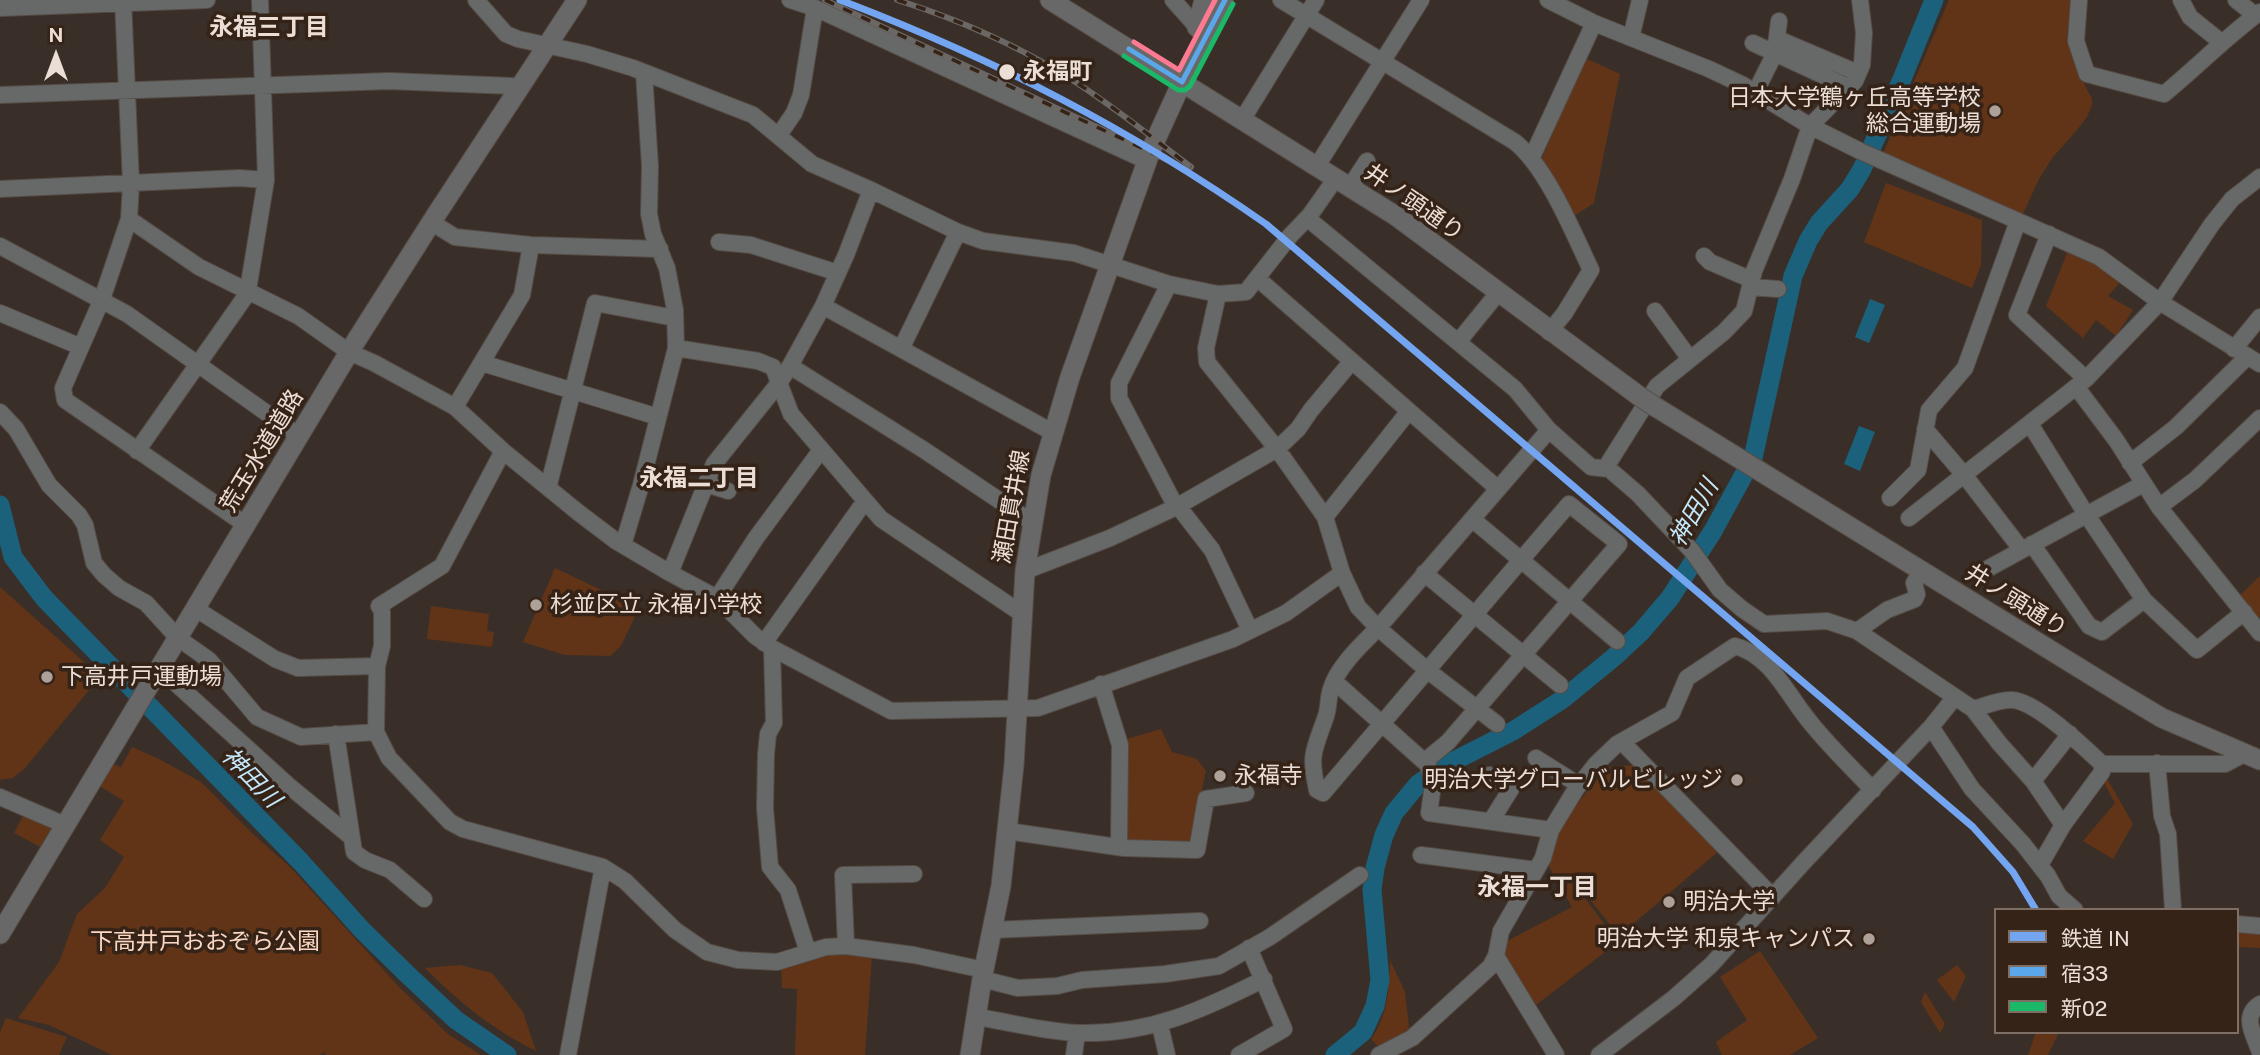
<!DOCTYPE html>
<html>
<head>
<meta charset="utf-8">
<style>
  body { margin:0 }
  #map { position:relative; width:2260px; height:1055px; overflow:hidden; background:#3a2f28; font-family:"Public Sans","Noto Sans JP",sans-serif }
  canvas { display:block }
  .legend { position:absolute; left:1994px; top:908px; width:245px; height:126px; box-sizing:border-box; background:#362317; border:2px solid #7e6e63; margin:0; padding:9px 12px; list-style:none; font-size:21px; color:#ebded6 }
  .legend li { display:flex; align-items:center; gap:14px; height:35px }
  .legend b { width:35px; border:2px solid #7e6e63 }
  .north { position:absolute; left:21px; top:21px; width:70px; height:70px; -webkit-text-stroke:5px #362317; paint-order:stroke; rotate:0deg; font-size:19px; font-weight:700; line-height:28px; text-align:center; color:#ebded6 }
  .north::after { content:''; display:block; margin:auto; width:24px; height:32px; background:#ebded6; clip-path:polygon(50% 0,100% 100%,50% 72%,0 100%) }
</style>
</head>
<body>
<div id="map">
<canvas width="2260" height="1055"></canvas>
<ul class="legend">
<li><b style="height:9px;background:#74a5f1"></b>鉄道 IN</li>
<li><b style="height:9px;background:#5aa8eb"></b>宿33</li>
<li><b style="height:9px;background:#1ab867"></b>新02</li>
</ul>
<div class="north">N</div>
</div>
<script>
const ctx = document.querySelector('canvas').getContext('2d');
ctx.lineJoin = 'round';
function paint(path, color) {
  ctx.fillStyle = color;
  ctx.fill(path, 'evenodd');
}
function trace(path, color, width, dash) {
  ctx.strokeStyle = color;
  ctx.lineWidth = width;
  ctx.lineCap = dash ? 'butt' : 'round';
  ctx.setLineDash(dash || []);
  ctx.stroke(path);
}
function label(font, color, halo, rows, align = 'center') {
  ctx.font = font + ' "Public Sans","Noto Sans JP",sans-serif';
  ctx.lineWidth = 7;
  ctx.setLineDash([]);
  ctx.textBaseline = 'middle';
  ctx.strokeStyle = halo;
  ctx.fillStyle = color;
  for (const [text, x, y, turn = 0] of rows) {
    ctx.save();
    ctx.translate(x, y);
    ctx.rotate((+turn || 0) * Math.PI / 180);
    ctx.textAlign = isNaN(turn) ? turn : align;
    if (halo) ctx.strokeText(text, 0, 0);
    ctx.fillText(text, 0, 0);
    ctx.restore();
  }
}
paint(new Path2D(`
  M1949,0H2071L2067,37L2075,66L2092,99V105L2087,117L2077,130L2053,157L2039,179L2022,216L1882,156Z
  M1585,58L1620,74L1594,203L1574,216L1540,163Z
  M1886,183L1982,220L1981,265L1972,288L1864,242Z
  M2069,248L2094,259L2121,281L2108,296L2133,310L2116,336L2096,320L2083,338L2046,306Z
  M555,568L639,608L621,646L610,656L565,655L523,642Z
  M2260,576V619L2240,595Z
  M0,587L93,670L94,684L26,767L13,778L0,780Z
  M431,606L489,614L487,631L494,632L492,647L427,639Z
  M1161,729L1172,752L1197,759L1206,771L1192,835L1190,842L1124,841L1123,740Z
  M132,747L159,759L201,782L254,835L290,867L399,987L448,1034L481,1055H326L324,1052L320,1055H112L49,1025L18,1018L59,962L77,914L105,888L124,857L100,840L124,801L96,784L109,763L121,767Z
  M1636,765L1720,850L1619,936L1587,896L1584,897L1618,942L1536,1005L1501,954L1505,942L1572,907L1547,863C1562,818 1578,802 1608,767Z
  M2105,775L2133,824L2113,859L2083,841L2115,803L2103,781Z
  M25,812L60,827L46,850L14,833Z
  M2237,928L2260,929V948L2237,947Z
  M1760,951L1818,1038L1790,1055H1722L1716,1042L1747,1020L1720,977Z
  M841,952L872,956L865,1055H795L797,989L782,988L781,969L825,953Z
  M1390,960L1405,992L1410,1036L1382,1050L1371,1039C1388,1015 1389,989 1390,960Z
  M460,965L492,973L523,1012L536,1051C492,1029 460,1003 425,968Z
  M1957,965L1966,976L1954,1002L1937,980Z
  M1925,992L1945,1024L1940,1033L1921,1002Z
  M6,1018L67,1037L59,1055H0V1032Z
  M2036,1032H2059L2048,1055H2028Z`), '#613417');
paint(new Path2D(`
  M1870,299L1885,305L1869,343L1855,337Z
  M1859,426L1875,432L1860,471L1844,464Z`), '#1b617c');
trace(new Path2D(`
  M0,505L13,557L44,598L301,862L362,930L408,975L456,1020L507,1055
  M1335,1055L1363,1032L1375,1006L1380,980L1372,890L1375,868L1384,835L1394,813L1418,784L1444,766L1513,731L1563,699L1613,658L1641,632L1670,598L1713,531L1753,458L1793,276L1808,241L1819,223L1850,189L1862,169L1902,79L1934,0`), '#1b617c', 19);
const minor = new Path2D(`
  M123,0L131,183L129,219L102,299L63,388L65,400L246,525
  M476,0L506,34L518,39L587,54L633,68L753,115L812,164L871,190L958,232L983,241L1074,253L1169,284L1218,294L1246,292L1290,236L1310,215L1336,178
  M790,0L815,8L1147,161
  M1173,0L1197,27
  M1281,0L1515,142C1547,168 1573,232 1591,270L1564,314L1549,332
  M1548,0L1594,23L1709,69L1743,85L1810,126L1860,151L2099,257L2160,302L2260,364
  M2079,0L2076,41L2087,74L2164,94C2197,67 2226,37 2260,12
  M2181,0L2190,17L2221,42
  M2236,0L2255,15
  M0,8L207,0
  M1207,35L1225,0
  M1631,38L1640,0
  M1778,39L1858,73
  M1753,43L1848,87
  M1760,83L1775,53L1779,21
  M0,95L389,81L512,86L518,92
  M1242,120L1316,0
  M779,135L794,113L801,95L815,8
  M1532,157L1594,23
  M1317,166L1421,0
  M1350,187L1367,161
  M0,189L239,178L266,180
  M1307,218L1515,389L1549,430L1591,467L1609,469L1638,494L1692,551L1720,590L1742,609L1764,624L1827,621L1857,631L1973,709L1999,743L2033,781L2063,825
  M129,219L199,267L298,316L349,352L374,363L455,407L503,451L579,513L616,541L670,573L717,598L755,636L772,648L891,711L1038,708L1233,639L1286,613L1342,573
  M431,222L455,237L531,245L660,249
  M2049,234L2017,315L2086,379
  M719,242L751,245L838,273
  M0,246L127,314L299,436
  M1704,256L1710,262L1752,280
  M1257,278L1497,488
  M1169,284L1119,383V398L1176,507L1181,510L1212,550L1250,630
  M1750,287L1778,289
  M1218,294L1206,348L1207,362L1277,449L1325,517L1342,573L1358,607L1378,628L1427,670L1497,724
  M823,306L1052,432
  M1655,311L1690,359
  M0,313L81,347
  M1458,342L1498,293
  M676,348L758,361L773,367L791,414L881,519L1021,613
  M901,349L958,232
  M2234,349L2260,317
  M482,363L658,417
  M790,366L924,450L1033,523
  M2077,388L2116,440L2159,507L2260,633
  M455,407L522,295L531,245
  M0,412L16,429L49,485L79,515L85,525L94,563L104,575L119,588L146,603L178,638L209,660L257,717L301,737L376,732
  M2030,424L2086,514L2144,600L2197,650L2244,612
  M1925,429L1965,476L2021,549
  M1549,430L1378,628C1363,643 1337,667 1331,689C1328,697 1329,707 1326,716C1314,751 1309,753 1317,790L1323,793L1521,560L1617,641
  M137,451L245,297L248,290L266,180L260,0
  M503,451L442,566L379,606L382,611V646L377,666L376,732L389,758L450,822L463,829L603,867L625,881L675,930L707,952L738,960L777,962L826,947L846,946L914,955L984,970
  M2130,463L2176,427L2247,357
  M1606,467L1657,386L1724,332L1744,311L1754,271L1792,179L1810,126L1855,81L1862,65L1864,33L1860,0
  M706,484L728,491
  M548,488L595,303L675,318
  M1890,498L1918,470L1929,410L1965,368L2018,221
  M2159,507L2195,480L2260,418
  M1325,517L1409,411
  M1909,518L2086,379L2160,302L2212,224L2232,199L2260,177
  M2032,544L2089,626L2102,632L2144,600
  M623,545L641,485L676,348L675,310L667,268L653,234L649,214L650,166L644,73
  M1989,568L2143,484
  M1025,571L1110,538L1176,507L1277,449L1298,429L1311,410L1352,361
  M670,573L714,464L779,383L790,366L823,306L846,255L871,190
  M1424,573L1560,685
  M717,598L756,538L821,450
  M196,609L275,659L298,668L377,666
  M1857,631L1887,610L1915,599L1917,594L1914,583L1921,571
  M764,643L865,501
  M772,648L774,723L768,734L766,754L765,808L770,867L788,890L808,952
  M160,669L289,786L350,836
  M1334,681L1428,765L1433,785L1429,813L1551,830
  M1101,684L1120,745L1119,846
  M1973,709C1985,706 2000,699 2012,700C2036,701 2084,747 2102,764H2225L2244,754
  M1931,727L1972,789L2023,844L2048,876L2059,896L2075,910
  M336,734L354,852L365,860L390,870L424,899
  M1622,742L1773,897
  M1536,758L1579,785
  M1425,761L1448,742L1619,544L1569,504L1521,560L1472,519
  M2157,763L2162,816L2168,834L2173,910
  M1489,775L1511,789L1491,821
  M2033,781L2070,734
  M0,797L65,825
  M1007,831L1124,848L1197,850L1206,799L1246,793
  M1421,855L1536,870
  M2040,865L2063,825L2102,772V764
  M2237,924L2260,926
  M992,930L1200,921
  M846,946L843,875L914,874
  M982,979L1018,988L1057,986L1082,980L1165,974L1219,966L1270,937L1360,875
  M2260,1004C2241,1016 2254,1035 2260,1052
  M977,1017C1010,1022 1045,1032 1079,1033C1148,1035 1203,1010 1264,979
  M1160,1025L1167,1055
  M568,1055L603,867
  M1074,1055L1077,1033
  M1239,1055L1284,1029L1249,948
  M1379,1055L1412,1038L1490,967L1496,956
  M1556,1055L1496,956L1501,931L1543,858L1551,830L1576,789L1596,764L1617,744L1672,713L1687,678L1735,646C1771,655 1788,696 1810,722C1829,746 1852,768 1873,790
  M1599,1055L1674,998L1711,965L1803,863L1931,727L1955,697`);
const major = new Path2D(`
  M1050,0L1396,216L1639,396
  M1654,406L2120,693L2162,718L2260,760
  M0,934L354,344L436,215L577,0
  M970,1055L982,979L1001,886L1014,765L1025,571L1041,475L1070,377L1151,150L1182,82L1207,35L1197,27L1204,0`);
trace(minor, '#554c46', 18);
trace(major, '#554c46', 21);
trace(minor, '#676969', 16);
trace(major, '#696868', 19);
const rail = new Path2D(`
  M825,0L1176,164
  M897,0C957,19 1015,44 1069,78C1111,104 1151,137 1191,167`);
trace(rail, '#6a6764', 6);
trace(rail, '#362317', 3.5, [10]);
const majorBridge = new Path2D(`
  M1639,396L1654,406`);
trace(majorBridge, '#554c46', 21, []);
trace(majorBridge, '#696868', 19);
trace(new Path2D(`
  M1129,49L1182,82L1225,0`), '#5aa8eb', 5);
trace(new Path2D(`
  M1124,56L1178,90H1185L1190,86L1233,4`), '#1ab867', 5);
trace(new Path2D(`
  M1134,42L1179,70L1215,0`), '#fe7a93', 5);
trace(new Path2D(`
  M840,0C995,59 1130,129 1266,224L1973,827L2013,872L2036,910`), '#74a5f1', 7);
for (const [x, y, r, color] of [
  [1007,72,9,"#ebded6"],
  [1995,111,7,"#ada199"],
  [536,605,7,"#ada199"],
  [47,677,7,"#ada199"],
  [1220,776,7,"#ada199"],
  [1737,780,7,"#ada199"],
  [1669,902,7,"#ada199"],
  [1869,939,7,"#ada199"]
]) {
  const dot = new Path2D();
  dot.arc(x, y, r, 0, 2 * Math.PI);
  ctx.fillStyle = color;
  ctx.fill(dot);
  trace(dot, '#362317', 2.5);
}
label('bold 23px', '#ebded6', '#362317', [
  ["永福町",1023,72]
], 'left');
label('23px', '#ebded6', '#362317', [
  ["日本大学鶴ヶ丘高等学校",1981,98,"right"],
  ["総合運動場",1981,124,"right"],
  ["杉並区立 永福小学校",550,605],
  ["下高井戸運動場",61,677],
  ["永福寺",1234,776],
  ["明治大学グローバルビレッジ",1723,780,"right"],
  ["明治大学",1683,902],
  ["明治大学 和泉キャンパス",1855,939,"right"]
], 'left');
label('23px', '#ebded6', '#362317', [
  ["井ノ頭通り",1414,203,35],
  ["荒玉水道道路",262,451,-59],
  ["瀬田貫井線",1012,507,-80],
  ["井ノ頭通り",2016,601,32]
]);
label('23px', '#f9d7c3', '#362317', [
  ["下高井戸おおぞら公園",205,942]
]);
label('bold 24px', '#ebded6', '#362317', [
  ["永福三丁目",269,28],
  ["永福二丁目",699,479],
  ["永福一丁目",1537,888]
]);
label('italic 24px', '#c3e8fb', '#362317', [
  ["神田川",1694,513,-60],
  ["神田川",251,778,46]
]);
</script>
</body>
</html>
